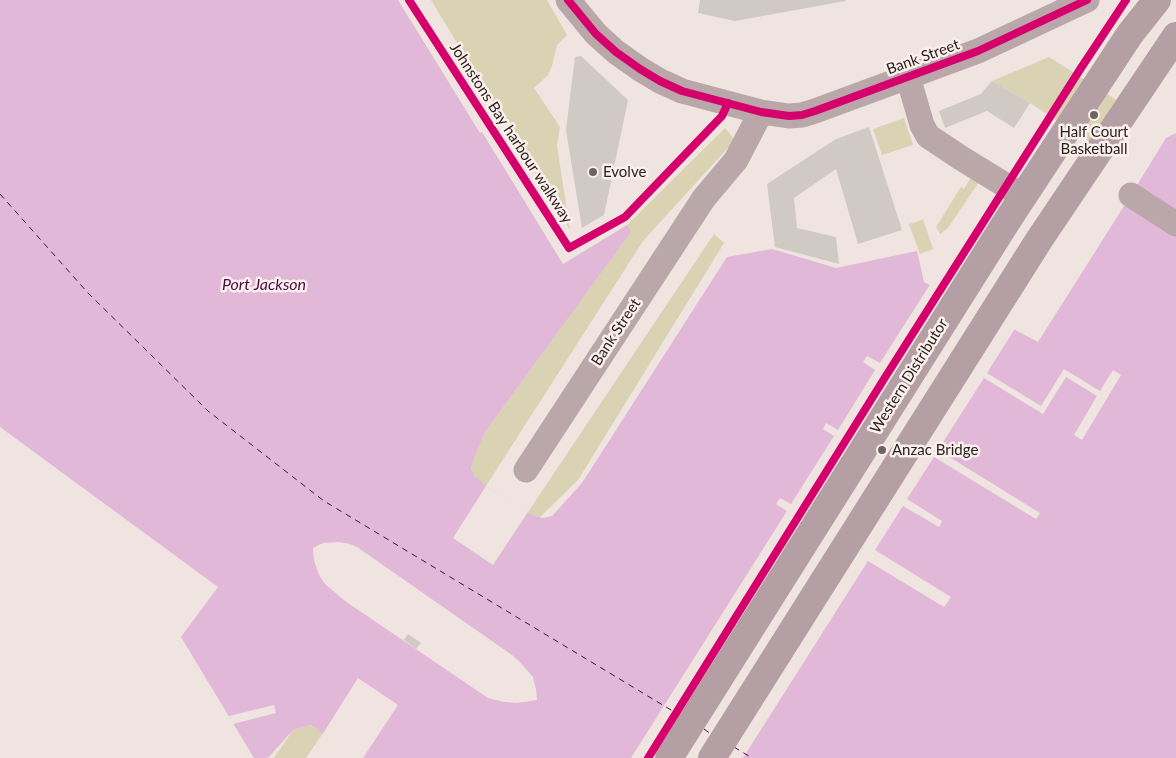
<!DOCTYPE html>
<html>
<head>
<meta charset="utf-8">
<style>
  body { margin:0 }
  canvas { display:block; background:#efe4e0 }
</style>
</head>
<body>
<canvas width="1176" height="758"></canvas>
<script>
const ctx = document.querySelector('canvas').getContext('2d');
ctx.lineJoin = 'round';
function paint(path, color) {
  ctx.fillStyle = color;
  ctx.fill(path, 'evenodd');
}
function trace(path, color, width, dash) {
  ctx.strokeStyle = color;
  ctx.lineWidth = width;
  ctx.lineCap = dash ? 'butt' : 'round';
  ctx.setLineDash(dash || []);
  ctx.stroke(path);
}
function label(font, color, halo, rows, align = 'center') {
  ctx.font = font + ' Lato,sans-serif';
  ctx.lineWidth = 5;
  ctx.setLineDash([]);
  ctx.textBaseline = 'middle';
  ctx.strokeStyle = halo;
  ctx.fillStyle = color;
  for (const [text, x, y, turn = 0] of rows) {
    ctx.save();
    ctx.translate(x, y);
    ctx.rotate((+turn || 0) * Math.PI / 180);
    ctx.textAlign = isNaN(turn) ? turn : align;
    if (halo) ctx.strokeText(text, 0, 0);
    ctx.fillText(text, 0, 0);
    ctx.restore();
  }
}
paint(new Path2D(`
  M431,0H547L567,35L557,45L552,66L548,75L534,88L560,127L557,146L570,230Z
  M1049,57L1126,106L1098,147L1030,103L992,81Z
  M904,118L913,145L882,155L873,129Z
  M725,128L735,140L643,241L486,486C481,482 474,477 472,471C469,461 481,441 485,432L630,233L627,225Z
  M973,174L981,179L948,228L940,234L936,227L961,187L964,189Z
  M923,219L933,249L920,254L909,224L916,222Z
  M714,234L724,243L578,480L540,517L533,516L528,512Z
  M311,725L323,733L306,758H274L293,730Z`), '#d9d2b3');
paint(new Path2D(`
  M0,0H398L480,133L482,132L563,264L627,225L631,232L485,432L473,460L471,469L475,476L486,486L532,515L543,518L552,516L582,483L727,257L772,249L836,268L917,251L924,282L1038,342L1131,195L1166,138L1176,133V758H358L311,725L293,730L268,758H254L181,637L218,587L0,427Z`), '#e2b8d8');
paint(new Path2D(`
  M931,283L1016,327L987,373L1041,406L1064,369L1100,391L1113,370L1121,375L1082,440L1074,435L1097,396L1066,377L1043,414L984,378L938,450L1040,513L1036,519L934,457L907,499L942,521L939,527L903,506L875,550L951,597L944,607L868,561L743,758H631L787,511L776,504L780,498L791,504L834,436L823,429L826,423L838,430L875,370L863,362L867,356L880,363Z
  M486,486L528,512L493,565L453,538Z
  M339,542L350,544L357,547L512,655L519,661L533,677L536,689L537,700L517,703L504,702L488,698L345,601L325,584L319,575L314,560L313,548L323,543Z
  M358,678L398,705L363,758H354L322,735Z
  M274,705L276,713L233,724L229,716Z`), '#efe4e0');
trace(new Path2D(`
  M0,194L88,293L208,411L324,501L681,716
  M704,729L711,734
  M734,747L752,758`), '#4b0a47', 1, [6, 5]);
paint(new Path2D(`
  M700,0H845V1L735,21L698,13Z
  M581,56L628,100L604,215L582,228L566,130L575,57Z
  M992,81L1030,103L1014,128L987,111L945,128L939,111L981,94Z
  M869,127L902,230L858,244L836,169L794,198L797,228L836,237L839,264L775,247L767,184L836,139Z
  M408,634L421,643L416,649L404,640Z`), '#d1c9c4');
trace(new Path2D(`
  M568,0L596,34L616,52L640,69L660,81L682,91L761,112L789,116L802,115L815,111L978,51L1087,0
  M908,77L922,125L928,136L961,158L1018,193
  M1131,195L1176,224
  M526,470L704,198L736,160L761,112`), '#b9a7aa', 25);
trace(new Path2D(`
  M669,758L1007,221L1130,34L1157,0
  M712,758L1039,240L1176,36`), '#b49fa4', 28);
trace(new Path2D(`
  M409,0L569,248L625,217L722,116L728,103
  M568,0L596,34L616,52L640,69L660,81L682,91L761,112L789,116L802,115L815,111L978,51L1087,0
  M648,758L884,379L1079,71L1126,0`), '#d6006c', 8);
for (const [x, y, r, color] of [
  [1094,115,5,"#6e6563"],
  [593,172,5,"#6e6563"],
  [882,450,5,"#6e6563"]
]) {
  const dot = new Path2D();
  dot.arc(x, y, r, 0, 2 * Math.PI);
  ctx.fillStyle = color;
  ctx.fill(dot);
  trace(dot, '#fcf0ec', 2);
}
label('15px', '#28211f', '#fcf0ec', [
  ["Bank Street",923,57,-20],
  ["Johnstons Bay harbour walkway",511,133,57],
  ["Bank Street",616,332,-57],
  ["Western Distributor",909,376,-58]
]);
label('15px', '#28211f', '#fcf0ec', [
  ["Half Court",1094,132,"center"],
  ["Basketball",1094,149,"center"],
  ["Evolve",603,172],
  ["Anzac Bridge",892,450]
], 'left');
label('italic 16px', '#4b0a47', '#fcf0ec', [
  ["Port Jackson",264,285]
]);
</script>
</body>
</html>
